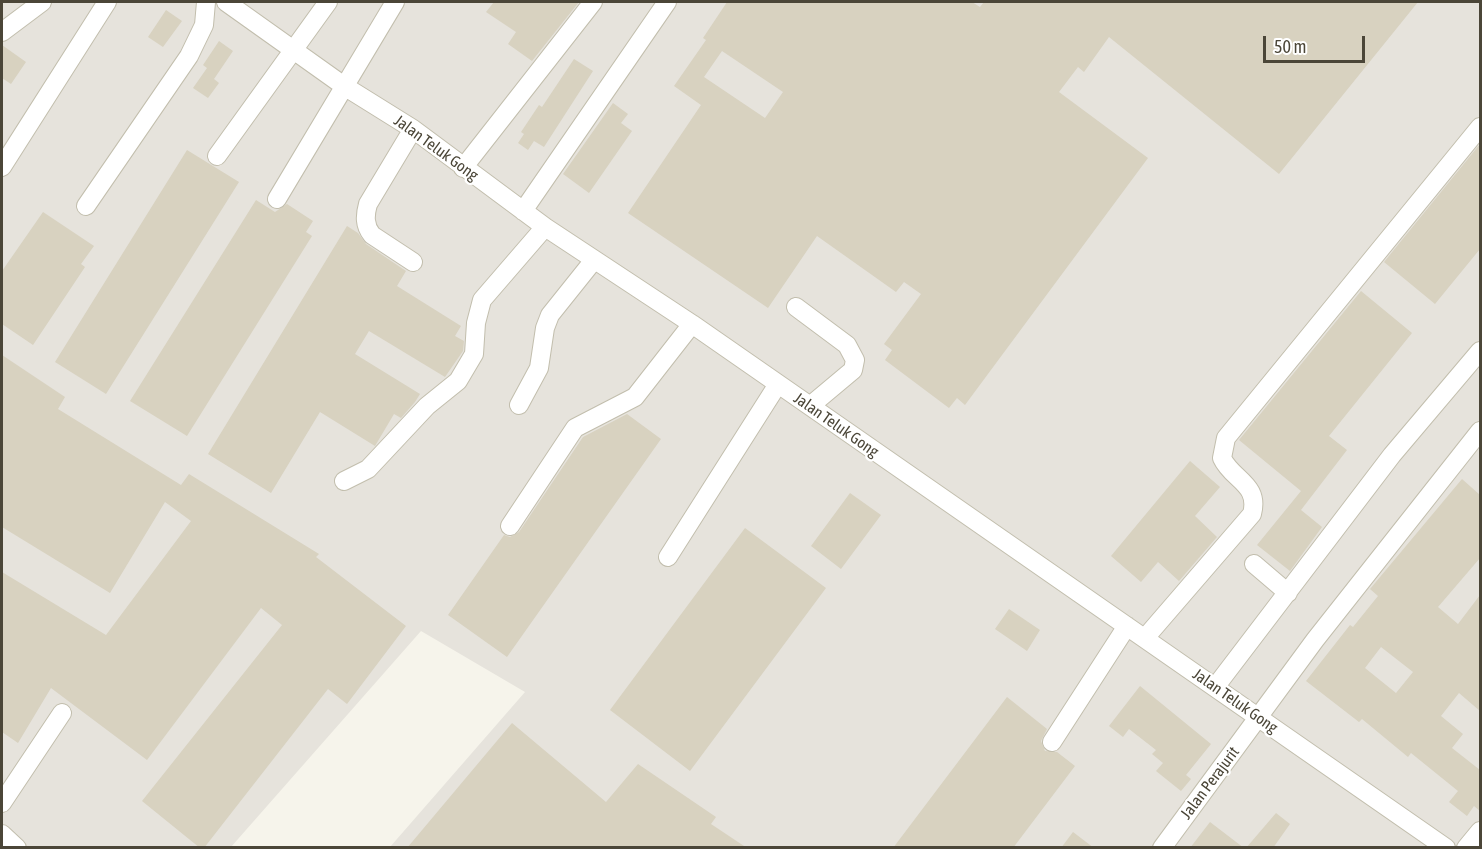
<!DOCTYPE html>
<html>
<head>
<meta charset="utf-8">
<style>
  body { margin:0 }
  #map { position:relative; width:1482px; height:849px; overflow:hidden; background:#f6f4eb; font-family:"Asap Condensed",sans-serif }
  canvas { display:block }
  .frame { position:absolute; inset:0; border:3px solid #4b4638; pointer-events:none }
  .scale { position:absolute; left:1263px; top:36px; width:102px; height:27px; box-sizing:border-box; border:3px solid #4b4638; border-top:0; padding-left:8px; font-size:18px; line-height:21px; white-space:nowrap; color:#4b4638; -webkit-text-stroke:4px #fff; paint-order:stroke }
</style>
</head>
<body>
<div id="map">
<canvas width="1482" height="849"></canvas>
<div class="frame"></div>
<div class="scale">50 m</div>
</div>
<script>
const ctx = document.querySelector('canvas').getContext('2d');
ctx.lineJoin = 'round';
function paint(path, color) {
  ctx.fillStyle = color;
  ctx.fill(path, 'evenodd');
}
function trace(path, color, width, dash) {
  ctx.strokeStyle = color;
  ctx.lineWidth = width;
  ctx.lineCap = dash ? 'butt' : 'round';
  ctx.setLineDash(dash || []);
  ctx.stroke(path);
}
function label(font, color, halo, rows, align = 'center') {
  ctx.font = font + ' "Asap Condensed",sans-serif';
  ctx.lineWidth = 4.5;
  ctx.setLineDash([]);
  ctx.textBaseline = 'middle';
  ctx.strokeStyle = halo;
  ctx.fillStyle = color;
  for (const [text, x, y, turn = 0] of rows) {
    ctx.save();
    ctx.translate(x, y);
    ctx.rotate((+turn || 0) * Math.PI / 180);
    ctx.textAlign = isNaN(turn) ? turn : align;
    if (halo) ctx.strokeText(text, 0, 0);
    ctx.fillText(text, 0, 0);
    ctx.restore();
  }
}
paint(new Path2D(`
  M2,2H1480V847H390L525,692L421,631L231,847L2,848Z`), '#e6e3dc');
paint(new Path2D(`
  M494,2H579L532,61L508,44L516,32L486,12Z
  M727,2H972L980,7L984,2H1418L1279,174L1109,37L1084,72L1078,67L1059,92L1148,158L965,405L957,398L949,408L885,360L892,350L884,344L921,294L904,282L896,292L817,236L768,308L628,213L701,105L674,86L706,40L703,38ZM722,51L783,92L765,118L704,77Z
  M166,10L182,21L163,47L148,37Z
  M219,41L233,51L214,79L219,83L208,98L193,88L207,68L203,65Z
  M2,45L26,62L11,84L2,78Z
  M574,59L593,71L544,147L534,141L528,150L518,143L524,134L521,132L539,105L542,107Z
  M613,103L628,114L621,123L632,131L589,193L563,174Z
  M1480,144V249L1435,304L1384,262Z
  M187,150L239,182L106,394L55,362Z
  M256,200L275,212L287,204L313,221L306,232L312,236L187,436L130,401Z
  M43,212L94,246L81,264L85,267L33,345L2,324V271Z
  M347,226L358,233L366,244L406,271L397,286L461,326L455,336L464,341L463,351L445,377L369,331L355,354L420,394L415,402L401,418L394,414L375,446L320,412L271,493L208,454Z
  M1361,291L1412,333L1329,436L1347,450L1301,510L1322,527L1290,571L1257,545L1301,491L1239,440Z
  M2,355L65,397L58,409L181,485L189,474L319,554L316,557L406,626L347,704L328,689L204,848H200L142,801L282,625L261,608L147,760L51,688L18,743L2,732V572L106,635L191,521L165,502L110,593L2,527Z
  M627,414L661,439L507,657L448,615L504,535L510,537L519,532L583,437Z
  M1190,461L1220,487L1195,516L1217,537L1179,581L1158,562L1141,582L1111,556Z
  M1462,479L1480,495V558L1438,607L1458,624L1480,595V711L1459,693L1441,716L1463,734L1452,748L1480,770V811L1474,806L1467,816L1449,802L1458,791L1411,753L1408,757L1362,719L1359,722L1306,681L1350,625L1353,627L1378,596L1370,589ZM1381,647L1413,672L1396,693L1365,668Z
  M850,493L881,515L841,569L811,546Z
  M745,528L826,588L690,771L610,710Z
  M1009,609L1040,630L1027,651L995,629Z
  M1140,686L1211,744L1186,775L1191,779L1181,791L1156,771L1163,763L1152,754L1156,750L1129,729L1123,737L1109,726Z
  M1007,697L1047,729L1041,741L1045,751L1057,752L1075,766L1013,848H893Z
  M512,723L606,802L638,764L716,817L711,824L747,848H407Z
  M1276,813L1290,824L1273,848H1246Z
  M1210,822L1244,848H1190Z
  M1073,832L1094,848H1061Z`), '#d8d2c0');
const minor = new Path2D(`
  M226,2L344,86L413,129L545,227L692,324L1446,848
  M2,32L42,2
  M413,129L368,204C365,215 364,225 372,235L413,262
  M217,156L328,2
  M2,167L107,2
  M463,168L593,2
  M277,199L395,2
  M86,206L189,56L204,25L206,2
  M523,211L667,2
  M796,307L847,345L855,360L853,370L810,406
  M519,405L539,368L545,328L550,315L594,260
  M344,481L368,469L427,406L458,381L474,354L476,323L482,300L545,227
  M510,526L575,428L635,397L692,324
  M668,557L778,384
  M1254,564L1288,593
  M1145,638L1252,514C1260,484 1232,480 1222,458L1226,438L1480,127
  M1216,686L1392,455L1480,351
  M1052,742L1127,626
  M2,803L62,713
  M2,834L17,848
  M1162,848L1315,640L1480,431
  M1466,848L1480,831`);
trace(minor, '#c2bead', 20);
trace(minor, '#fff', 18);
label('16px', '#4b4638', '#fff', [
  ["Jalan Teluk Gong",436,148,36],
  ["Jalan Teluk Gong",836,425,35],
  ["Jalan Teluk Gong",1235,701,35],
  ["Jalan Perajurit",1210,783,-53]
]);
</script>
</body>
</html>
